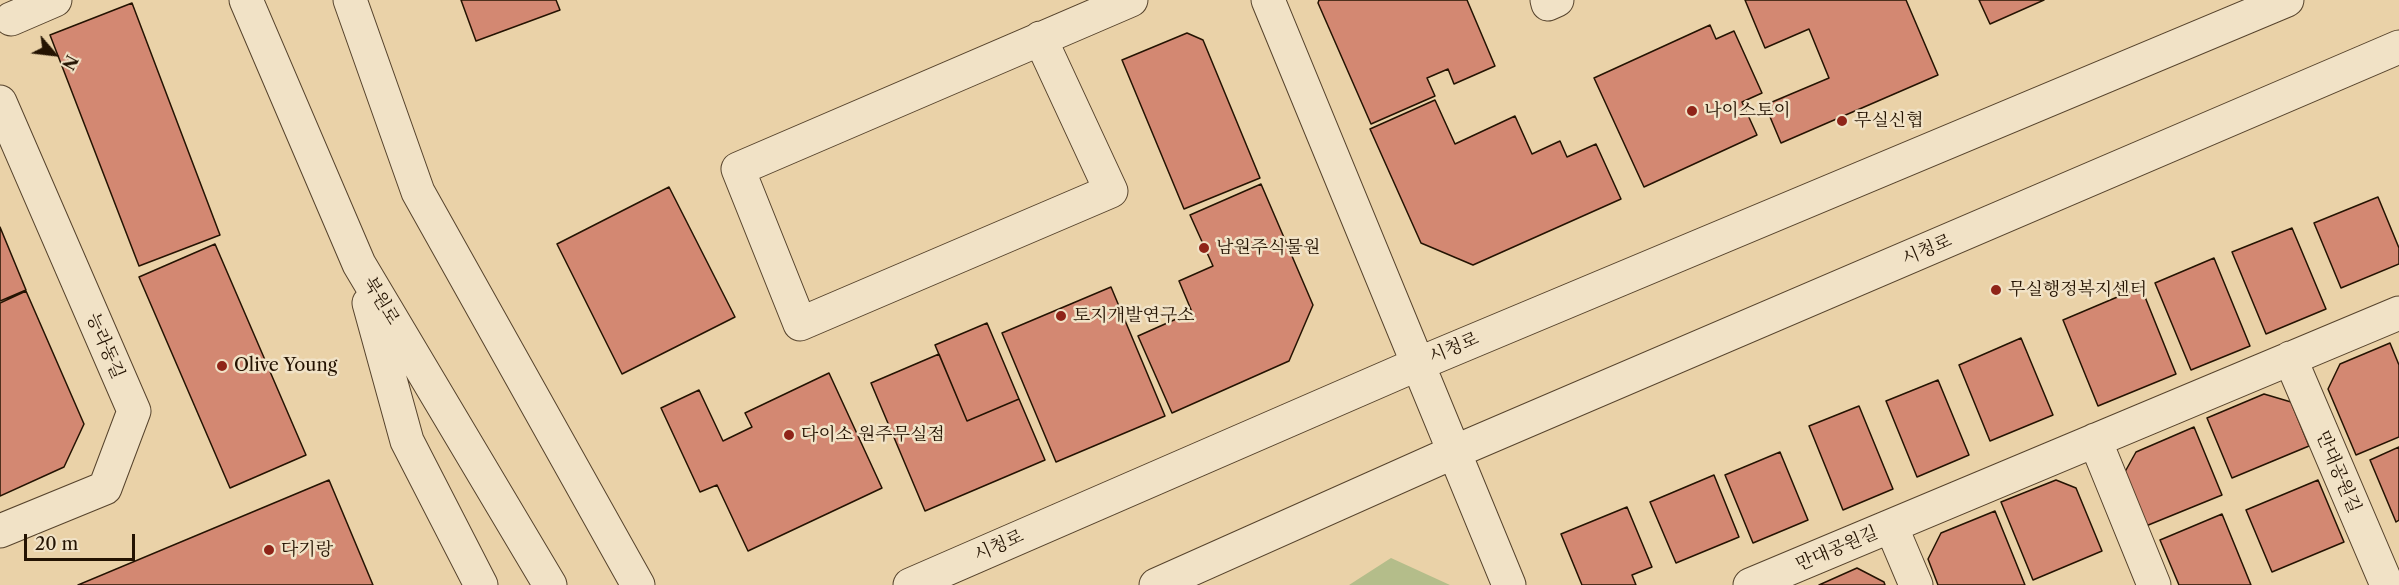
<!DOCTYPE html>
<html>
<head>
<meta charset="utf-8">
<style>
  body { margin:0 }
  #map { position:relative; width:2399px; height:585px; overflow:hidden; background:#ead2a8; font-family:"Libre Caslon Text",serif }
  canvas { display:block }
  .north { position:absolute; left:24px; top:24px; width:60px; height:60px; -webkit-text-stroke:4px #f1e2c6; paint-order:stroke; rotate:118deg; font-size:16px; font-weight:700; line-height:24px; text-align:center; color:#241302 }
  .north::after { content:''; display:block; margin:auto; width:21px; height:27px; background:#241302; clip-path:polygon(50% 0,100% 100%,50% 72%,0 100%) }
  .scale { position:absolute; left:24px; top:534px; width:111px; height:27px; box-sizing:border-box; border:3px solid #241302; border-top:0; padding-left:8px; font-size:18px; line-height:21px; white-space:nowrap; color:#241302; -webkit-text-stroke:4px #f1e2c6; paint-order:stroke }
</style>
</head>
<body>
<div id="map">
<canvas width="2399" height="585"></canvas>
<div class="north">N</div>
<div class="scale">20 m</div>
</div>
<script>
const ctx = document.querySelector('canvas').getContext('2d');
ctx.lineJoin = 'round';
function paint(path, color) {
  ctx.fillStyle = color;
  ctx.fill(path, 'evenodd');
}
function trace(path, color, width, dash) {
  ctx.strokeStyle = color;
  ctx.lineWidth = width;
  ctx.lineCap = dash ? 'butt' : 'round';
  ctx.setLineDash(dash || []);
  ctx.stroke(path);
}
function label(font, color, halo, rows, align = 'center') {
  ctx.font = font + ' "Libre Caslon Text","Noto Serif KR",serif';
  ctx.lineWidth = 5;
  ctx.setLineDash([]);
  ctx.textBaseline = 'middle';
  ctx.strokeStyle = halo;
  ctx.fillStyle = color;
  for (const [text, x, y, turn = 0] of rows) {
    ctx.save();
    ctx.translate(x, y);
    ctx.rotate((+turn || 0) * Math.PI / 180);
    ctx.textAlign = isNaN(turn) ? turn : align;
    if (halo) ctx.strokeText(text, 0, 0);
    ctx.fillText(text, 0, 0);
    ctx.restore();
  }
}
paint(new Path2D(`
  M1391,558L1450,585H1349Z`), '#b4bd8a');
const building = new Path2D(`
  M461,0H556L560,10L476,41Z
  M1319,0H1467L1495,66L1454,84L1448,69L1427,78L1435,96L1371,124L1318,3Z
  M1745,0H1906L1938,75L1781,143L1765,105L1829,78L1809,29L1765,48Z
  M1979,0H2044L1990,24Z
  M132,3L220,235L139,266L50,35Z
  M1710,25L1716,39L1734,31L1762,93L1742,102L1757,135L1644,187L1594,78Z
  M1187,33L1203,40L1260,178L1184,209L1122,60Z
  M1435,100L1455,144L1515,116L1532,154L1560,141L1567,157L1596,144L1621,199L1473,265L1421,243L1370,129Z
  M1261,184L1313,305L1289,361L1172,413L1138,336L1192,312L1179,281L1213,266L1190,215Z
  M669,187L735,317L622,374L557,244Z
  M2378,197L2399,248V264L2341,288L2314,223Z
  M0,227L26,290L0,301Z
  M2292,228L2326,309L2266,334L2232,252Z
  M215,244L306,455L230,488L139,277Z
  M2214,258L2250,346L2191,370L2155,283Z
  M1111,287L1165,416L1056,462L1002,333Z
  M2141,287L2176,374L2098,406L2063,320Z
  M26,291L84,424L64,467L0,496V303Z
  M987,323L1019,399L967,421L935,345Z
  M2021,338L2053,415L1990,441L1959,365Z
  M2390,343L2399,365V437L2356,455L2328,389L2340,364Z
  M939,354L967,421L1019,399L1045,460L925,511L871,383Z
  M829,373L882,488L748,551L717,485L700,492L661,408L699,390L723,441L752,427L745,413Z
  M1938,380L1969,455L1917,477L1886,401Z
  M2264,394L2291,402L2309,446L2232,478L2207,418Z
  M1859,406L1893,489L1843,510L1809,426Z
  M2194,427L2222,495L2141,528L2121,479L2136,452Z
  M2399,447V520L2396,522L2370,460Z
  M1780,452L1808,520L1753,543L1725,475Z
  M1714,475L1739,537L1676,563L1650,502Z
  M329,480L373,585H78Z
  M2056,480L2076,488L2102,551L2033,580L2001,502Z
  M2318,480L2344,542L2272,572L2246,510Z
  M1627,507L1652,567L1632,575L1636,585H1582L1561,534Z
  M1995,511L2025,585H1938L1928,559L1941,533Z
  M2222,514L2251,585H2179L2160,540Z
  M1857,568L1884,582L1885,585H1819Z`);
paint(building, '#d38872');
trace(building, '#241302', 1.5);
const minor = new Path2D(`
  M246,0L359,264L550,585
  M350,0L418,192L638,585
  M1268,0L1509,585
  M1547,0L1548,4L1557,0
  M11,19L55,0
  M1040,38L1111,191L800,324L738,169L1131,0
  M0,102L134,411L105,488L0,531
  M369,303L407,441L481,585
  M2290,358L2387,585
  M2095,440L2154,585
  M1891,526L1916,585
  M910,585L1418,364L2287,0
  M1156,585L1454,452L2399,47
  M1750,585L2399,313`);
trace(minor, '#56432c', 35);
trace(minor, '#f1e2c6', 33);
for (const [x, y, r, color] of [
  [1692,111,6,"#8f2418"],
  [1842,121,6,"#8f2418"],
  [1204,248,6,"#8f2418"],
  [1996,290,6,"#8f2418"],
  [1061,316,6,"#8f2418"],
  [222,366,6,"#8f2418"],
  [789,435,6,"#8f2418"],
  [269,550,6,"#8f2418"]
]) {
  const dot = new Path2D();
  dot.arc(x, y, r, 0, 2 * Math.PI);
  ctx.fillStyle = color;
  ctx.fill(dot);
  trace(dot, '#f1e2c6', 2);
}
label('18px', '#241302', '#f1e2c6', [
  ["나이스토이",1704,111],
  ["무실신협",1854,121],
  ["남원주식물원",1216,248],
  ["무실행정복지센터",2008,290],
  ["토지개발연구소",1073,316],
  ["Olive Young",234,366],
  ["다이소 원주무실점",801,435],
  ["다기랑",281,550]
], 'left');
label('18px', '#241302', '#f1e2c6', [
  ["시청로",1927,250,-23],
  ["북원로",381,301,59],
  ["능라동길",105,346,67],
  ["시청로",1454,348,-23],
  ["만대공원길",2338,472,67],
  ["시청로",999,546,-24],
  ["만대공원길",1837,549,-23]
]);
</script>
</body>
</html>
